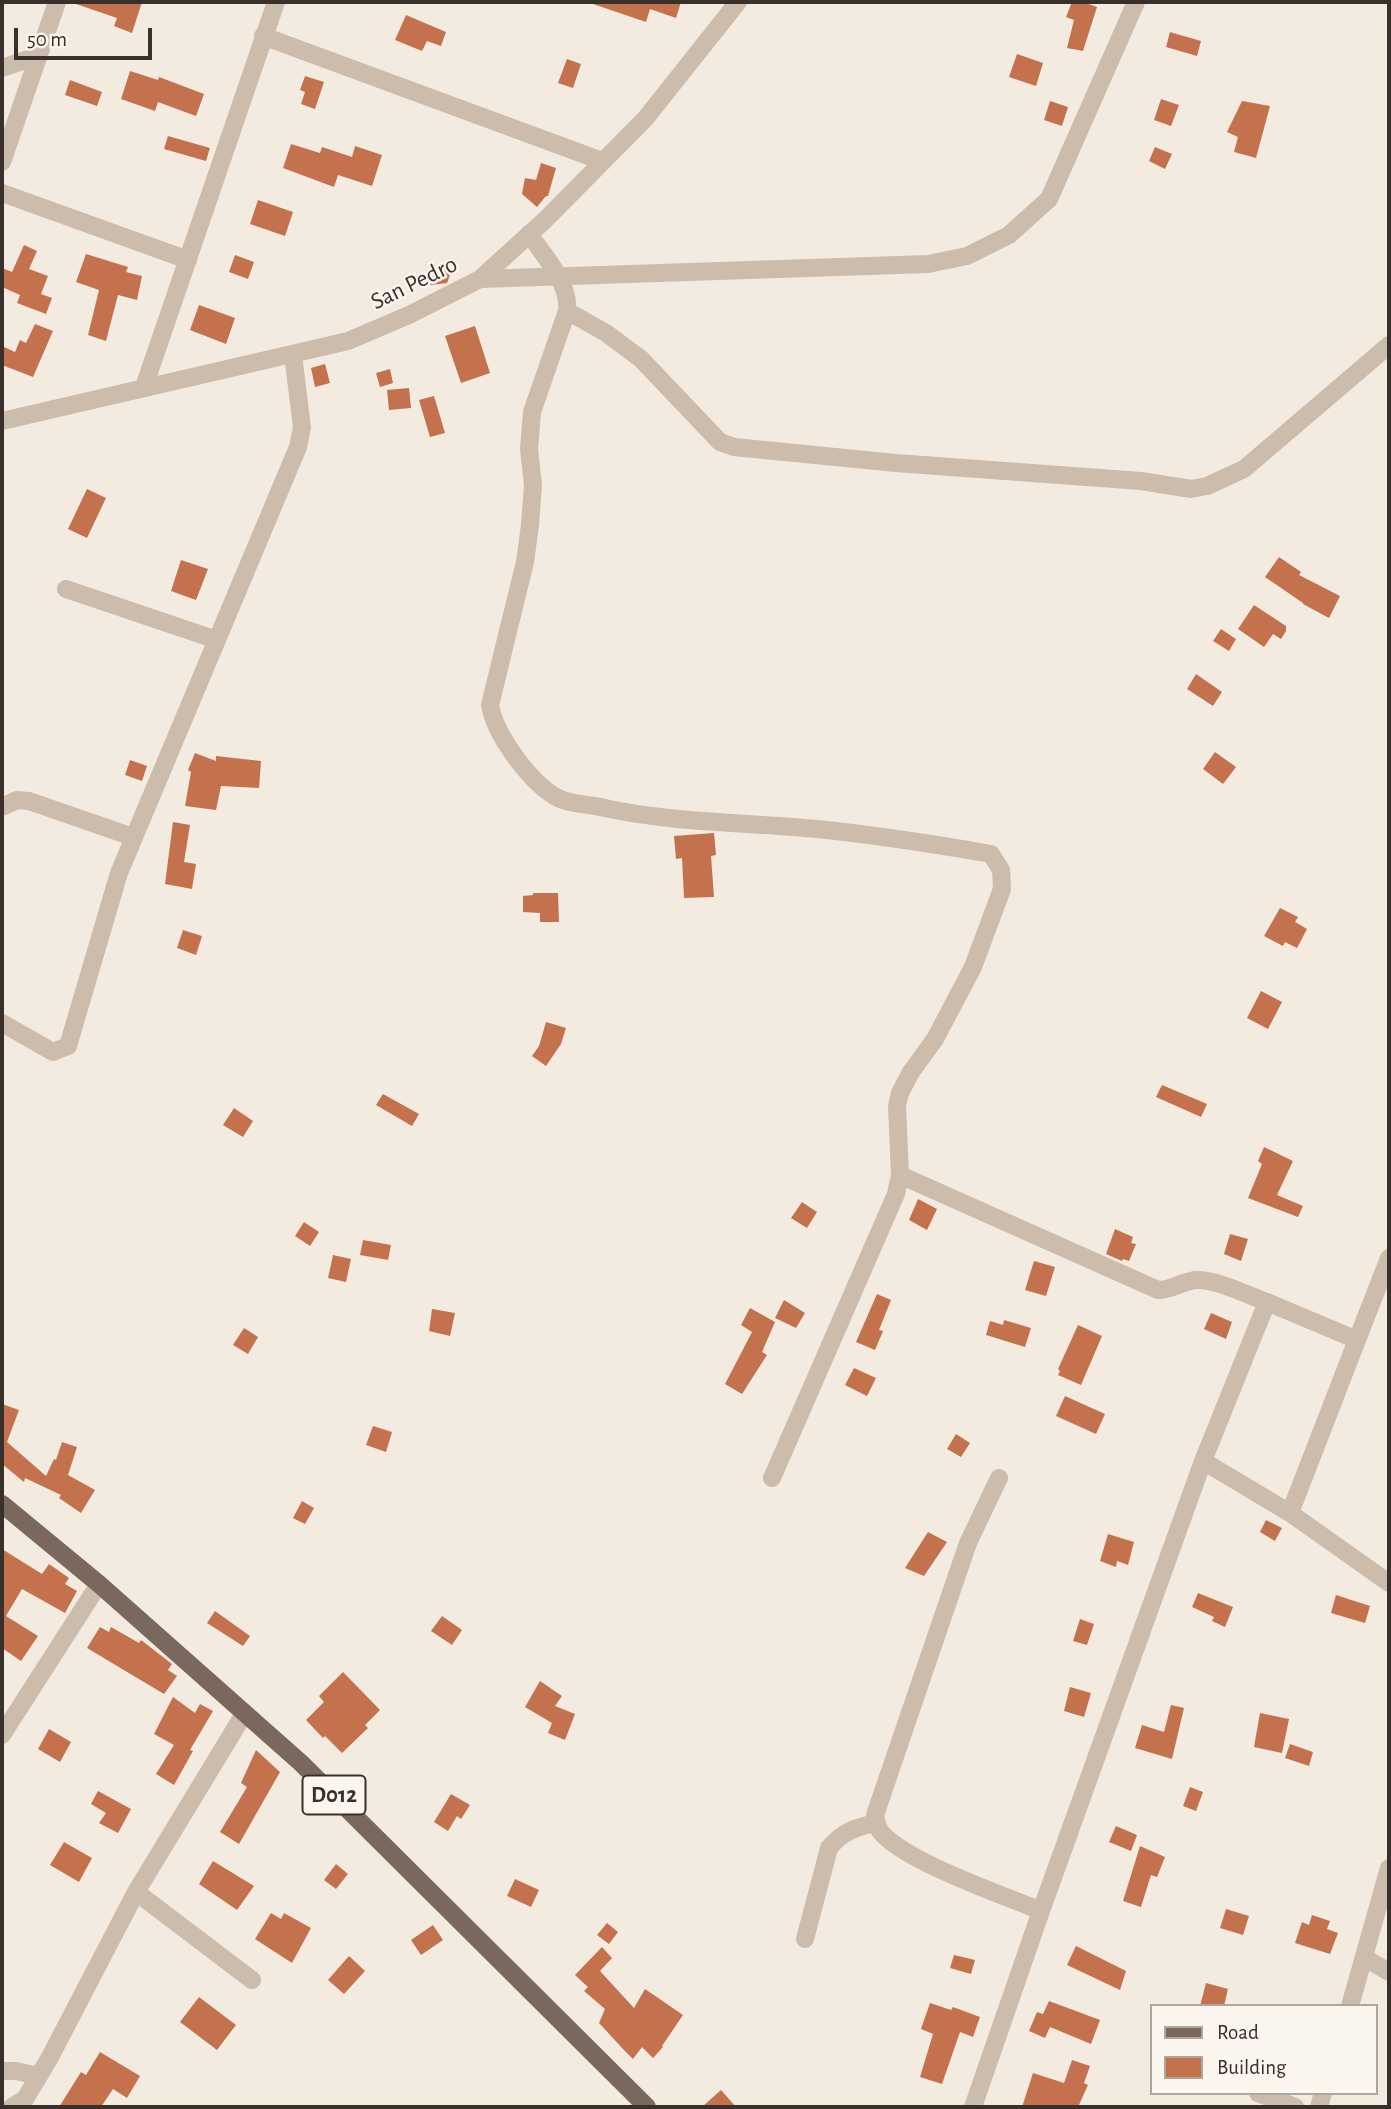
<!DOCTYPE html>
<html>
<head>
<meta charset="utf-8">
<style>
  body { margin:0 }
  #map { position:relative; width:1391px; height:2109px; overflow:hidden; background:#f3ebe0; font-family:"Alegreya Sans",sans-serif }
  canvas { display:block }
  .frame { position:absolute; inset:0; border:4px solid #39302b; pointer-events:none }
  .legend { position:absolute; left:1150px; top:2004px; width:228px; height:91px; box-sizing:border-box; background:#faf5ed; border:2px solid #ada69f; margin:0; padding:9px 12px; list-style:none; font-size:21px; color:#39302b }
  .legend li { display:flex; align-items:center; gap:14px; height:35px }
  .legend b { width:35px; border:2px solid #ada69f }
  .scale { position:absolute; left:14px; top:28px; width:138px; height:32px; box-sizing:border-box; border:4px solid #39302b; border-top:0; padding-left:9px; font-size:21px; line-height:24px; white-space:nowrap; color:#39302b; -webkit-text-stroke:5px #faf5ed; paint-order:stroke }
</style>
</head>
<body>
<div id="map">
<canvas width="1391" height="2109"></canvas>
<div class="frame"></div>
<ul class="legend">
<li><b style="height:9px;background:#7b685c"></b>Road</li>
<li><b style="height:19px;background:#c4714d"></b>Building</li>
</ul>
<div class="scale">50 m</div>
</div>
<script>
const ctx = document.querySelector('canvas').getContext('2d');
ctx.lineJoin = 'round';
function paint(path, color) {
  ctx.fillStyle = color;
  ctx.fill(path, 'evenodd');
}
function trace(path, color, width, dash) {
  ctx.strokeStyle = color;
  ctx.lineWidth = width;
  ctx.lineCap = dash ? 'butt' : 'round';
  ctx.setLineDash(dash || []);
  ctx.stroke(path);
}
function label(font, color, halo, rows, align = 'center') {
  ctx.font = font + ' "Alegreya Sans",sans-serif';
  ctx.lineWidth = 5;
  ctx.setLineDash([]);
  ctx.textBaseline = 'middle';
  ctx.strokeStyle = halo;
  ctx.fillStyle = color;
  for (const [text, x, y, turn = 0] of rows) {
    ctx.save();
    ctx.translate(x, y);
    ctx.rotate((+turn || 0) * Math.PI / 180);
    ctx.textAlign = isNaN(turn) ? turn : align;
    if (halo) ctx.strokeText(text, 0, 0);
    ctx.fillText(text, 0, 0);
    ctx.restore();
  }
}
paint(new Path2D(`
  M77,2H142L132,33L114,26L117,18L76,4Z
  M594,2H681L676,18L650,9L646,22L593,4Z
  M1072,2H1083L1097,7L1083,51L1067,48L1074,20L1066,17Z
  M406,15L446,32L441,46L427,41L422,51L395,40Z
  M1170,32L1201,41L1197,56L1166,47Z
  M1017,54L1043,63L1036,86L1009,77Z
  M567,59L581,64L573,88L558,83Z
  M130,71L158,80L159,77L204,94L196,116L158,102L155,111L121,99Z
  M305,76L324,82L315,109L301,104L305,92L300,90Z
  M70,80L102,92L97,106L65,95Z
  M1161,99L1179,105L1171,126L1154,120Z
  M1050,101L1068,107L1062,126L1044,120Z
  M1242,101L1270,106L1256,158L1234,152L1238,137L1227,132Z
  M168,136L210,148L206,161L164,149Z
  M291,144L320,153L322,147L352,157L355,146L382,155L372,186L338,175L334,187L283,168Z
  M1155,147L1172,154L1165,169L1149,161Z
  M541,163L556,168L548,196H546L537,207L522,194L525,178L536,180Z
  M258,200L293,212L285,236L250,224Z
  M24,245L37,251L29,269L48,276L41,294L52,298L46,314L17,303L20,295L2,287V268L12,272Z
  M86,254L128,267L126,272L142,276L137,300L118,295L106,341L88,335L99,290L76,282Z
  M235,255L254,262L248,279L229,272Z
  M436,267L451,272L447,283L430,285Z
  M199,305L235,318L226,344L190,330Z
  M35,324L53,331L33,377L2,365V346L15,352L20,340L26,343Z
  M475,326L490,373L461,383L445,336Z
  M325,364L330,383L315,387L311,368Z
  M390,369L393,383L380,387L376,373Z
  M409,388L411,408L389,410L387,390Z
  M434,396L445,433L430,437L419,400Z
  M87,489L106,498L87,538L68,529Z
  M1279,557L1301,572L1299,575L1340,596L1329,618L1303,604V603L1265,577Z
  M181,560L208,569L196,600L171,591Z
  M1254,605L1286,626V631L1281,639L1273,634L1264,647L1238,629Z
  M1221,629L1236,639L1229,651L1213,641Z
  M1196,674L1222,692L1213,706L1187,689Z
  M1215,752L1236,767L1223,784L1203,769Z
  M195,753L216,761V756L261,761L259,788L221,786L216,810L185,806L191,772L188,770Z
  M130,760L147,766L142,781L125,775Z
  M173,822L190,825L184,862L196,864L192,889L165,884Z
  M714,833L716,855L711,856L714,897L684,898L682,858L676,859L674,836Z
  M533,893H558L559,922H540V913L523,912V896L533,895Z
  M1280,908L1298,917L1295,922L1307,929L1297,948L1285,942L1283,946L1264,936Z
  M183,930L202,936L196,955L177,948Z
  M1261,991L1282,1002L1268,1029L1247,1018Z
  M546,1022L566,1028L561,1044L546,1066L532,1056L539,1046Z
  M1162,1085L1207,1104L1201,1117L1156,1097Z
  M383,1094L419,1114L412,1126L376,1105Z
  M234,1108L253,1121L243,1137L223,1125Z
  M1264,1147L1293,1161L1277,1195L1303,1206L1298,1217L1248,1198L1262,1164L1258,1161Z
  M918,1199L937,1209L927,1230L909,1220Z
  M802,1202L817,1212L807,1228L791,1218Z
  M304,1222L319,1232L310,1246L295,1236Z
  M1115,1229L1133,1237L1131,1243L1136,1244L1129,1261L1123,1259L1122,1261L1106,1254Z
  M1230,1234L1248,1239L1241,1261L1224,1254Z
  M363,1240L391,1245L388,1260L360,1255Z
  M333,1255L351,1259L346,1282L328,1278Z
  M1034,1261L1055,1267L1046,1296L1025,1290Z
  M877,1294L891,1300L879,1330L883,1331L875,1350L856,1342Z
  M784,1300L805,1313L796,1328L775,1318Z
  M750,1308L775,1322L762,1352L767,1355L742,1394L725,1384L752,1332L741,1325Z
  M432,1309L455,1313L450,1336L429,1331Z
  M1211,1313L1232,1322L1226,1339L1204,1329Z
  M1004,1320L1031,1328L1025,1347L986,1335L990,1321L1003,1325Z
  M1078,1325L1102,1336L1081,1385L1058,1375L1060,1371L1058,1369Z
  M244,1328L258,1337L248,1354L233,1345Z
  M854,1368L876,1378L867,1396L845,1385Z
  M1065,1396L1105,1414L1096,1434L1056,1416Z
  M2,1404L19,1410L7,1442L46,1476L54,1459L56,1460L62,1442L77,1447L68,1475L95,1490L81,1513L59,1498L61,1495L25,1478L24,1482L2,1464Z
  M373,1426L392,1432L386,1452L366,1445Z
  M956,1434L970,1443L961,1457L947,1449Z
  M302,1501L314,1508L305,1524L293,1518Z
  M1266,1520L1282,1528L1275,1541L1260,1532Z
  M928,1532L947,1542L924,1576L905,1568Z
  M1108,1534L1134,1542L1128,1565L1117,1561L1116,1567L1100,1561Z
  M2,1549L42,1574L49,1564L69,1578L65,1584L77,1591L65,1613L22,1589L6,1616L38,1636L21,1661L2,1648Z
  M1198,1593L1233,1607L1225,1627L1212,1621L1214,1617L1192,1607Z
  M1336,1595L1370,1606L1365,1623L1331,1613Z
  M215,1611L250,1636L243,1646L207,1623Z
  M442,1616L462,1630L452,1645L431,1631Z
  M1080,1619L1094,1624L1087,1645L1073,1641Z
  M100,1627L109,1632L111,1627L139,1643L141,1640L172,1664L168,1670L177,1676L164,1694L87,1648Z
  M343,1672L380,1710L365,1725L368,1728L342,1753L325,1736L323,1738L306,1720L324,1702L319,1696Z
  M540,1681L562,1696L555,1706L575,1714L565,1740L548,1733L552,1723L525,1707Z
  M1070,1687L1091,1693L1084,1717L1064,1711Z
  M173,1697L195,1713L200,1704L213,1711L190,1750L193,1751L174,1785L156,1774L174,1745L154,1734Z
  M1171,1705L1184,1708L1172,1759L1135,1748L1142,1725L1164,1732Z
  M1260,1713L1289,1719L1282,1753L1254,1747Z
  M49,1729L71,1742L60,1762L38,1749Z
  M1290,1744L1313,1752L1309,1766L1285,1758Z
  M256,1750L280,1772L239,1844L220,1832L247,1787L241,1783Z
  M1190,1787L1203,1792L1196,1811L1183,1806Z
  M98,1791L131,1809L118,1833L99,1823L106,1813L91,1804Z
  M451,1794L470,1805L461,1819L457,1816L448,1831L434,1822Z
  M1116,1826L1137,1835L1131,1851L1109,1842Z
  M64,1842L92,1858L79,1882L50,1865Z
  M1140,1846L1165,1857L1157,1877L1151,1875L1141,1907L1123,1901Z
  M213,1861L254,1886L237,1910L199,1884Z
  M336,1864L348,1874L336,1889L324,1880Z
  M515,1879L539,1890L531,1907L507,1896Z
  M1226,1909L1249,1916L1243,1935L1220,1928Z
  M271,1913L281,1919L284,1913L311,1928L292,1963L255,1939Z
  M1312,1915L1330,1921L1327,1929L1338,1933L1330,1954L1295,1943L1302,1922L1309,1925Z
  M607,1923L618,1932L609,1944L597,1935Z
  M433,1925L443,1940L421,1955L411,1940Z
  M1076,1946L1126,1971L1120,1990L1067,1965Z
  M602,1947L612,1958L600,1971L634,2008L645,1989L683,2015L662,2046L663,2047L653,2058L642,2047L633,2059L623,2049L599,2023L605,2009L584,1991L588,1987L575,1975Z
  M954,1955L975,1960L971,1974L950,1968Z
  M349,1956L365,1971L344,1994L328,1980Z
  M1206,1983L1228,1989L1224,2006H1200Z
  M199,1997L236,2025L217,2050L180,2022Z
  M1049,2001L1100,2020L1091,2044L1050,2027L1045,2038L1029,2031L1037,2012L1043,2014Z
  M930,2003L951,2010L953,2007L980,2017L973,2037L960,2032L942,2084L920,2077L933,2034L921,2029Z
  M100,2052L140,2076L127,2098L113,2089L101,2107H59L81,2072L86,2075Z
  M1072,2060L1090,2066L1084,2083L1088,2085L1078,2107H1022L1033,2073L1064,2083Z
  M721,2090L736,2107H702Z`), '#c4714d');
trace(new Path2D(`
  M263,36L602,161
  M2,68L37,56
  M2,162L57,2
  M2,193L188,260
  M529,234C544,256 570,283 567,311L532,412L529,449L533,485L530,525L525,562L490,705C495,735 531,784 558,798C569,804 587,804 600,807C671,823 744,822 817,829C875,835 934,844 991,854L1001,870L1002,889L973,967L935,1039L911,1072L900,1093L897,1106L900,1175
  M480,279L928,264L967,256L1009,235L1049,199L1136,2
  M567,311L606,333L641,359L720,442L734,447L896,463L1141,481L1191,489L1207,486L1244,469L1389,345
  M144,387L276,2
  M2,421L348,341L409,315L480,279L544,221L645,119L738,2
  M66,589L217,640
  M4,806L17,800L29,801L133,837
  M2,1023L53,1052L68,1046L119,873L298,447L302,427L293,355
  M1357,1340L1389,1258
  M1203,1461L1267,1302L1357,1340L1290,1513
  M772,1478L896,1194L900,1175L1158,1290C1172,1290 1183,1281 1196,1280C1216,1279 1247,1295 1267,1302
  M999,1478L968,1543L875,1815C876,1821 877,1826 880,1831C903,1861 1003,1895 1041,1911
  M2,1735L99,1584
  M136,1892L252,1980
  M805,1939L829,1848C842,1832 856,1827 876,1823
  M1365,1958L1389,1972
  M1350,2006L1389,1868
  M2,2071H16L39,2076
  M1258,2093L1295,2107
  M12,2107L25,2099L49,2059L136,1892L244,1714
  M973,2107L1041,1911L1203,1461L1290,1513L1389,1583
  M1319,2107L1323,2093`), '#cbbcac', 18);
trace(new Path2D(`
  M2,1504L99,1584L301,1763L647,2107`), '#7b685c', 18);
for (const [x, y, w] of [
  [334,1795,63]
]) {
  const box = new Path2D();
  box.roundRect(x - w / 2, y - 19.5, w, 39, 5);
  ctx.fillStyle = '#faf5ed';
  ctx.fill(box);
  trace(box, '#39302b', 2);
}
label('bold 23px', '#39302b', null, [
  ["D012",334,1795]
]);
label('24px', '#39302b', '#faf5ed', [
  ["San Pedro",414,283,-26]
]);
</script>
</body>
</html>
